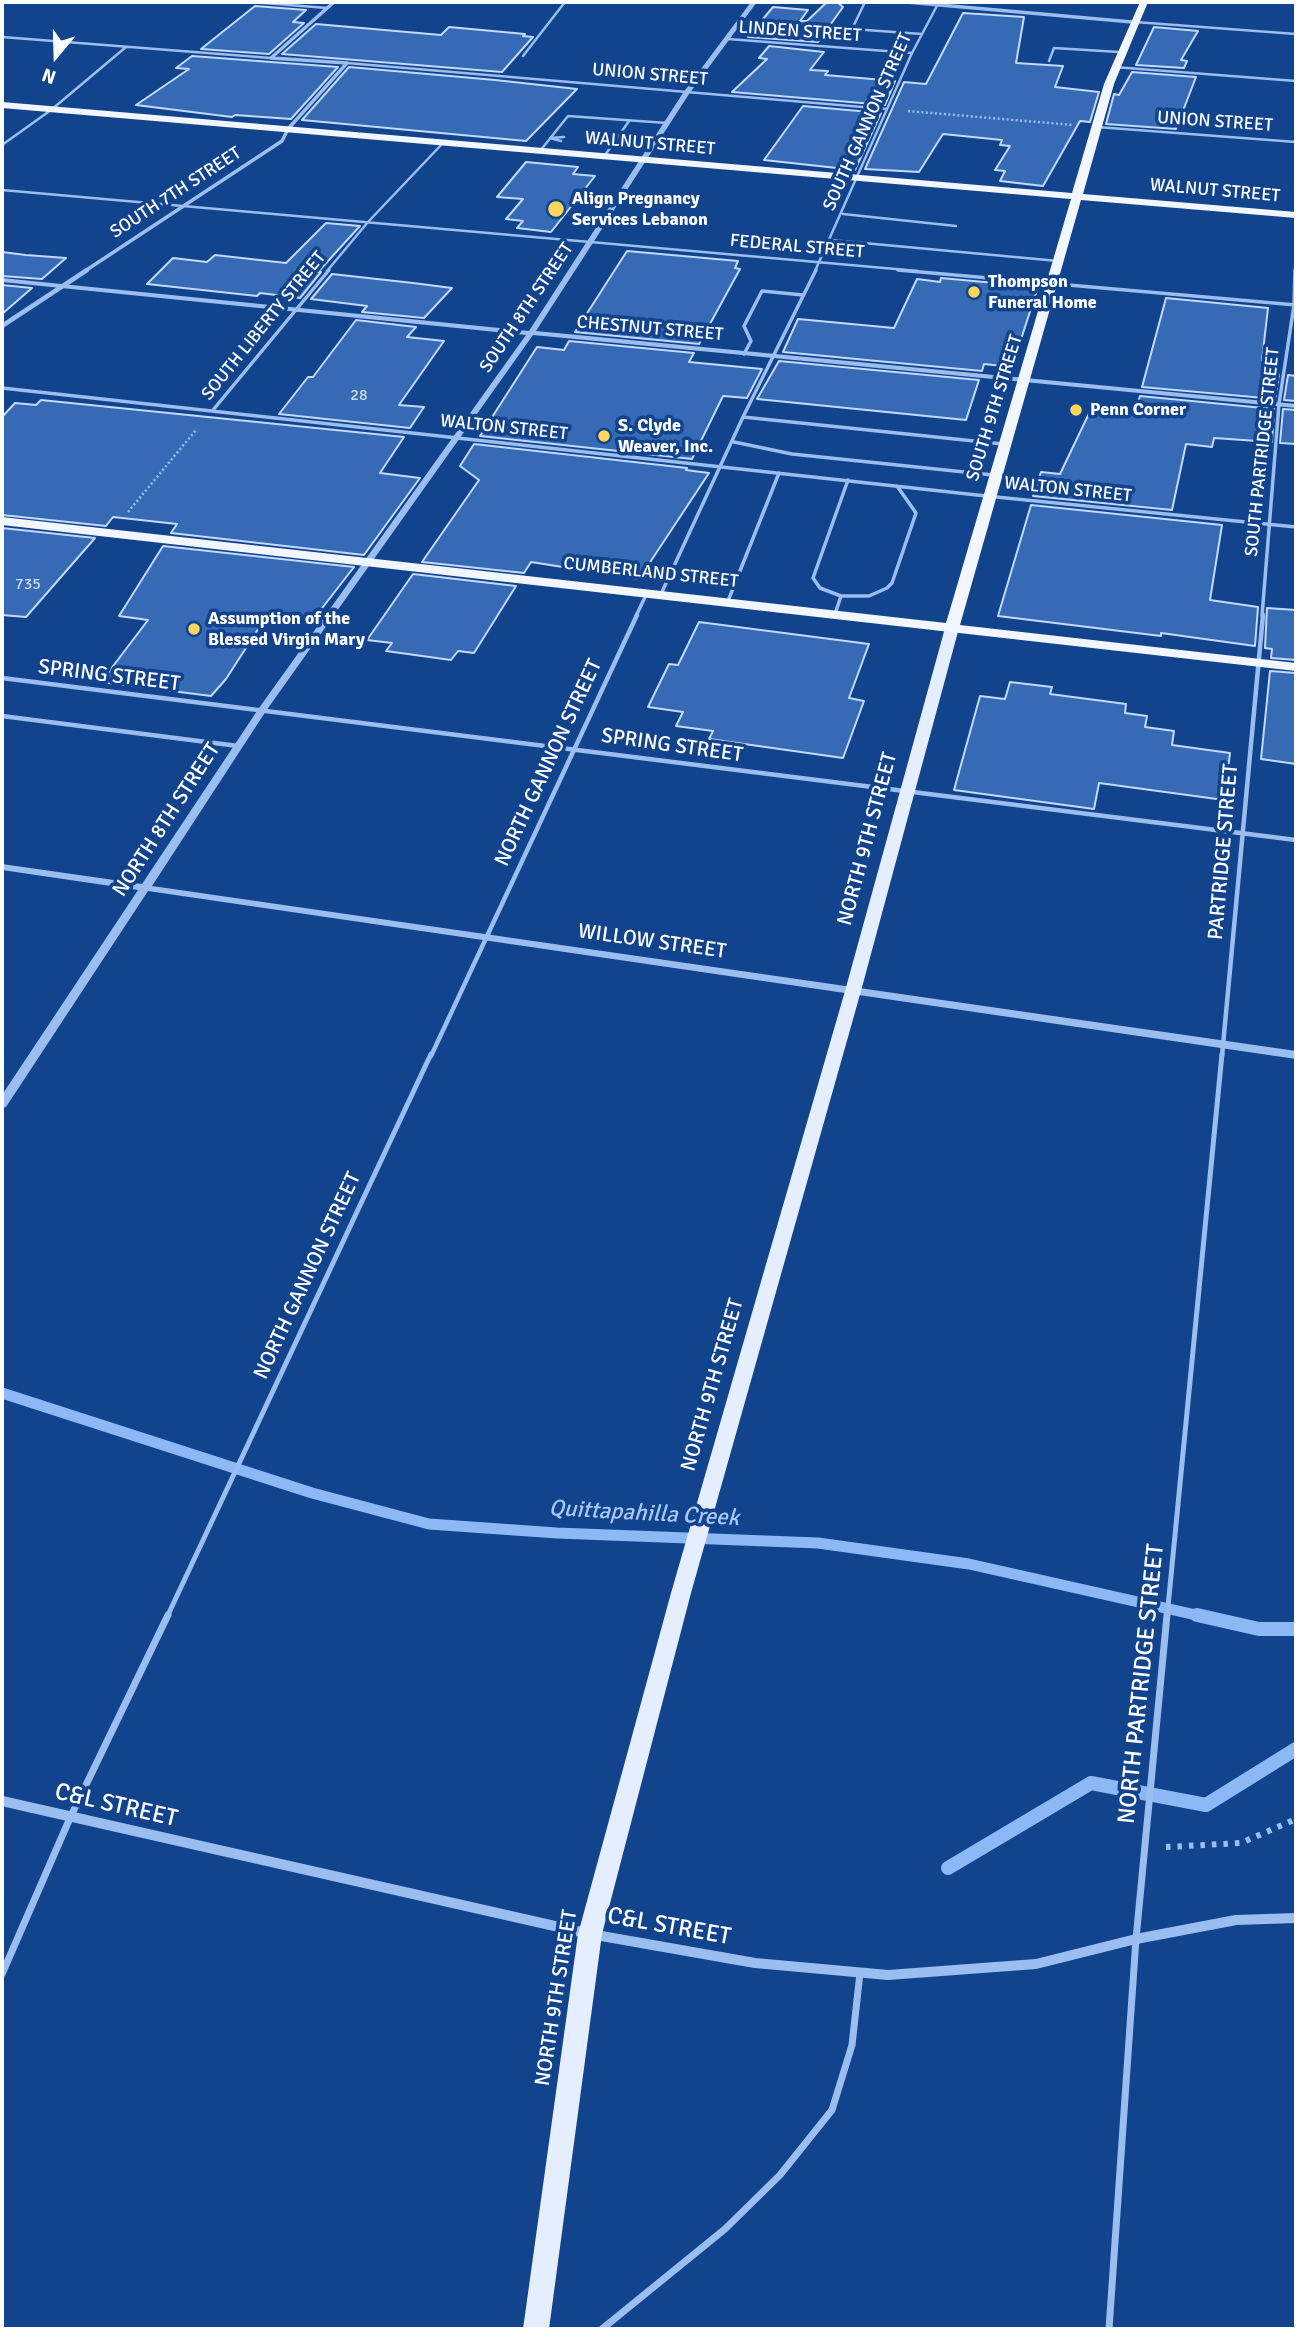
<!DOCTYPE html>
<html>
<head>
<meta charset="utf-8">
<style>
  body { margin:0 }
  #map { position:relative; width:1298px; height:2331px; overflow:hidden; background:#12438d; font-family:Signika,sans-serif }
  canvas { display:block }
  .frame { position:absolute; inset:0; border:4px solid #fff; pointer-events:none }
  .north { position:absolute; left:21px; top:21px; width:70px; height:70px; -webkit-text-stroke:5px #12438d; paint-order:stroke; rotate:199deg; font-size:19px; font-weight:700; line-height:28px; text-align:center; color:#fff }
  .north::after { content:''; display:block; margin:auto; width:24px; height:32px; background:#fff; clip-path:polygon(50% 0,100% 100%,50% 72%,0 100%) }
</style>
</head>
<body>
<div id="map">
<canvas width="1298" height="2331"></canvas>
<div class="frame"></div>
<div class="north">N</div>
</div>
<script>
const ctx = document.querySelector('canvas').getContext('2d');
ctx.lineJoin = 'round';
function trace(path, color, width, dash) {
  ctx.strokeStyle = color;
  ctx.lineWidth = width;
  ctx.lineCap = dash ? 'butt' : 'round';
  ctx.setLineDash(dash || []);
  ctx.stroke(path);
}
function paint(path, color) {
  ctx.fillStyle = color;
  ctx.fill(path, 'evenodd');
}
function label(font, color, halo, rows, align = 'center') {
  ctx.font = font + ' Signika,sans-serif';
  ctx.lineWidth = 7;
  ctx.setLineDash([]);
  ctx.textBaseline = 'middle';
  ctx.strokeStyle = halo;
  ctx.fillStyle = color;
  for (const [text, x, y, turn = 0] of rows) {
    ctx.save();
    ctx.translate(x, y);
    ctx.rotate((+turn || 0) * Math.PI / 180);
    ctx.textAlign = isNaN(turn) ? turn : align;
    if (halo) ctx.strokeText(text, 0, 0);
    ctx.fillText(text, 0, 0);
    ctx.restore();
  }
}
trace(new Path2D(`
  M2,1393L312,1493L429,1524L557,1533L818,1543L969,1564L1205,1617`), '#8cb9f5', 11);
trace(new Path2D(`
  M1197,1615L1259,1629H1296
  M948,1868L1091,1783L1206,1805L1296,1749`), '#8cb9f5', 14);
const building = new Path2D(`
  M827,2H837L843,7L818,42L748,37L773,7L808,10L800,21H807Z
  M255,6L306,10L293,22L304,23L269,54L201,49Z
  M963,13L1024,17L1016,63L1063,66L1055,87L1099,92L1090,122L1080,121L1043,186L1000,181L1005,171L995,170L1010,146L1000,145L1002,140L943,134L919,172L865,169L904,82L926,84Z
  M316,24L441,35L449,27L525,34L523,36L533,37L502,72L282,54Z
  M1154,27L1198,31L1181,60L1187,61L1184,68L1136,65Z
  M769,46L824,52L810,70L828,71L825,75L895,81L885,105L732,92L767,59L759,58Z
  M192,56L271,62L338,67L291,119L235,115L232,117L136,105L189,69L176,68Z
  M349,67L495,80L577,89L526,141L302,120Z
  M1132,72L1196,77L1176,129L1106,124L1114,94L1119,95Z
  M803,106L881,113L855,170L764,160Z
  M526,162L578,167L573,174L595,176L551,232L517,228L523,221L506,219L523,199L497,197Z
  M326,223L360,226L318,272H321L300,298L260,293L257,296L147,284L173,258L207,262L215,255L286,263Z
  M627,251L738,261L735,268L740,269L699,344L575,332Z
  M2,252L26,255L66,258L42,279L2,276Z
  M332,274L413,283L452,288L424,318L362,312L367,306L311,299Z
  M941,278L1038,287L1012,367L984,364L982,371L783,352L798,319L894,328L917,279L940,282Z
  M2,285L32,288L2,314Z
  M1166,298L1268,308L1262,360L1266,361L1264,372L1279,374L1275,399L1142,387Z
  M356,320L416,327L407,337L444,341L399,405L424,407L410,428L279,414L308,377H313Z
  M569,341L694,353L689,362L762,369L747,398L723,396L692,459L480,436L537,347L564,350Z
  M779,361L979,380L966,420L757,399Z
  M1288,375L1296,376V401L1284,400Z
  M1140,396L1274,409L1272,442L1214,438L1212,447L1186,444L1172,510L1033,496L1041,472L1060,474L1094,403L1136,409Z
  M41,400L404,437L380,473L420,478L364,555L171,533L177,524L113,517L106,526L2,515V417L15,403L36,405Z
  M1283,409L1296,410V444L1280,443Z
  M474,444L687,468L686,470L709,473L639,579L531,562L524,573L422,562L479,480L460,466Z
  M1031,505L1222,525L1210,600L1258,607L1255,646L1161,633V636L998,616Z
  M2,528L95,538L26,617L2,615Z
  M163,546L354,567L316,616L291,623L264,620L226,679L211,696L101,682L148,620L119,616Z
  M413,574L516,586L474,653L458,651L451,660L386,651L392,643L367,640Z
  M1267,608L1296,610V660L1271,658L1272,649L1265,648Z
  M699,622L869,644L849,698L864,701L843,758L709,739L713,731L676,726L683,712L648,707L669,664L678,665Z
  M1270,671L1296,673V764L1261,759Z
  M1010,682L1052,687L1050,694L1126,704L1125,713L1147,716L1145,727L1174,731L1172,745L1230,753L1224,800L1099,783L1094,809L954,790L980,696L1005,699Z`);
paint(building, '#366ab5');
trace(building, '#c2dafc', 2);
trace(new Path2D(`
  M908,111L1073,125
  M128,512L196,430`), '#9bbef1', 2.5, [2, 2.5]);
trace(new Path2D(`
  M1166,1847L1241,1843L1296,1819`), '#9bbef1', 6, [4.5, 7]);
trace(new Path2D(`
  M251,2L327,8
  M865,2L852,29L922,34
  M1135,22L1296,34
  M2,37L271,58
  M728,39L912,53
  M523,56L565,2
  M1049,61L1054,48L1119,52
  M347,63L886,109
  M1114,67L1296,81
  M1097,127L1296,142
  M561,141L550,138L564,137
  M596,144L613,143L598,140
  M2,145L51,110L126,47
  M540,151L568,116L667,123
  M603,158L629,121
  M2,190L918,271
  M843,214L956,226
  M831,240L1058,261
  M327,271L368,222L443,143
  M815,271L912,53L939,2
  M1295,271L1296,244`), '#9bbef1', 2.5);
trace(new Path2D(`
  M898,270L1296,305
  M744,354L751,341L744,326L762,291L803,295
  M2,388L986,496L1296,527
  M213,410L329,270
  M743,417L1003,444
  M734,442L792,454L993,475
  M661,594L743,417L816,270
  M841,596H869L887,588L892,583L916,513L897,486
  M728,601L779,473
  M835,614L841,596L820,588L813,578L848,480
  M636,616L647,593
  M1262,616L1279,404L1294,305L1295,270`), '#9bbef1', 3.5);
trace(new Path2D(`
  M2,678L1296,840
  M2,716L238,746
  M431,1056L637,615
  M1222,1056L1263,615`), '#9bbef1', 4.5);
trace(new Path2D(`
  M167,1617L431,1054
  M1167,1617L1222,1054`), '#9bbef1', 5);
trace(new Path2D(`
  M2,1974L70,1818L168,1615
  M602,2329L725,2229L780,2175L832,2110L852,2045L860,1973
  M1109,2329L1136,1939L1167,1615`), '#9bbef1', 7);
trace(new Path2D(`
  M906,2L1132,22
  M271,58L334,2
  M271,58L347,63
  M85,271L282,141L288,129L347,63`), '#9bbef1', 3.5);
trace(new Path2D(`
  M2,326L87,270`), '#9bbef1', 4.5);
trace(new Path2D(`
  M2,1801L590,1934L755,1963L888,1975L1036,1964L1136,1939L1236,1920L1296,1918`), '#9bbef1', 10);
paint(new Path2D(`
  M751,2H757L689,94L536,331L1296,404V408L533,335L266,711L152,886L1296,1051V1059L148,891L6,1107L2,1108V1095L138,890L2,870V864L142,884L259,708L526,335L2,282V278L529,331L683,93Z`), '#9bbef1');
paint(new Path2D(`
  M952,624L959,628L861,991L691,1593L602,1934L549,2329H523L578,1934L671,1593L845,991L945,628Z`), '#e5eeff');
paint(new Path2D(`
  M1140,2H1148L1114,84L1083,194L1296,212V218L1081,200L960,625L1296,663V671L2,525V517L946,623L1071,199L2,108V102L1072,193L1104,84Z`), '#f2f6ff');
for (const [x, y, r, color] of [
  [556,209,9,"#ffd65b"],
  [974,292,7,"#ffd65b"],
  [1076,410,7,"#ffd65b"],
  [604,436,7,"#ffd65b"],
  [194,629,7,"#ffd65b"]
]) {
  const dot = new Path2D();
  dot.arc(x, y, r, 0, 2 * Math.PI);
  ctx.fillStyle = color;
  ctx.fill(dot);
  trace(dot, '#12438d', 2.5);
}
label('16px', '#cddaec', null, [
  ["28",359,396],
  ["735",28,585]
]);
label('18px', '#fff', '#12438d', [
  ["LINDEN STREET",800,32,4],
  ["UNION STREET",650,75,5],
  ["SOUTH GANNON STREET",868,122,-66],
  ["UNION STREET",1215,122,4],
  ["WALNUT STREET",650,144,5],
  ["WALNUT STREET",1215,191,5],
  ["SOUTH 7TH STREET",176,193,-33],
  ["FEDERAL STREET",797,247,5],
  ["SOUTH 8TH STREET",527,308,-56],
  ["SOUTH LIBERTY STREET",264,326,-51],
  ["CHESTNUT STREET",650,329,5],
  ["SOUTH 9TH STREET",995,408,-73],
  ["WALTON STREET",504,428,6],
  ["SOUTH PARTRIDGE STREET",1263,452,-84],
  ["WALTON STREET",1068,490,6],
  ["CUMBERLAND STREET",651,573,6]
]);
label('bold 18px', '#fff', '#12438d', [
  ["Align Pregnancy",572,199],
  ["Services Lebanon",572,220],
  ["Thompson",988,282],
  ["Funeral Home",988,303],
  ["Penn Corner",1090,410],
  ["S. Clyde",618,426],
  ["Weaver, Inc.",618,447],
  ["Assumption of the",208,619],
  ["Blessed Virgin Mary",208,640]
], 'left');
label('21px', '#fff', '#12438d', [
  ["SPRING STREET",109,676,7],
  ["SPRING STREET",672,746,8],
  ["NORTH GANNON STREET",549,763,-65],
  ["NORTH 8TH STREET",167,820,-57],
  ["NORTH 9TH STREET",868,839,-75],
  ["PARTRIDGE STREET",1224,852,-85],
  ["WILLOW STREET",652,942,8],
  ["NORTH GANNON STREET",308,1276,-65],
  ["NORTH 9TH STREET",713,1385,-74],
  ["NORTH 9TH STREET",557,1998,-81]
]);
label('italic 23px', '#a7c9f9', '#12438d', [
  ["Quittapahilla Creek",644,1514,3]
]);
label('24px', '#fff', '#12438d', [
  ["NORTH PARTRIDGE STREET",1142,1684,-84],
  ["C&L STREET",116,1806,13],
  ["C&L STREET",669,1927,10]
]);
</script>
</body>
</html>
